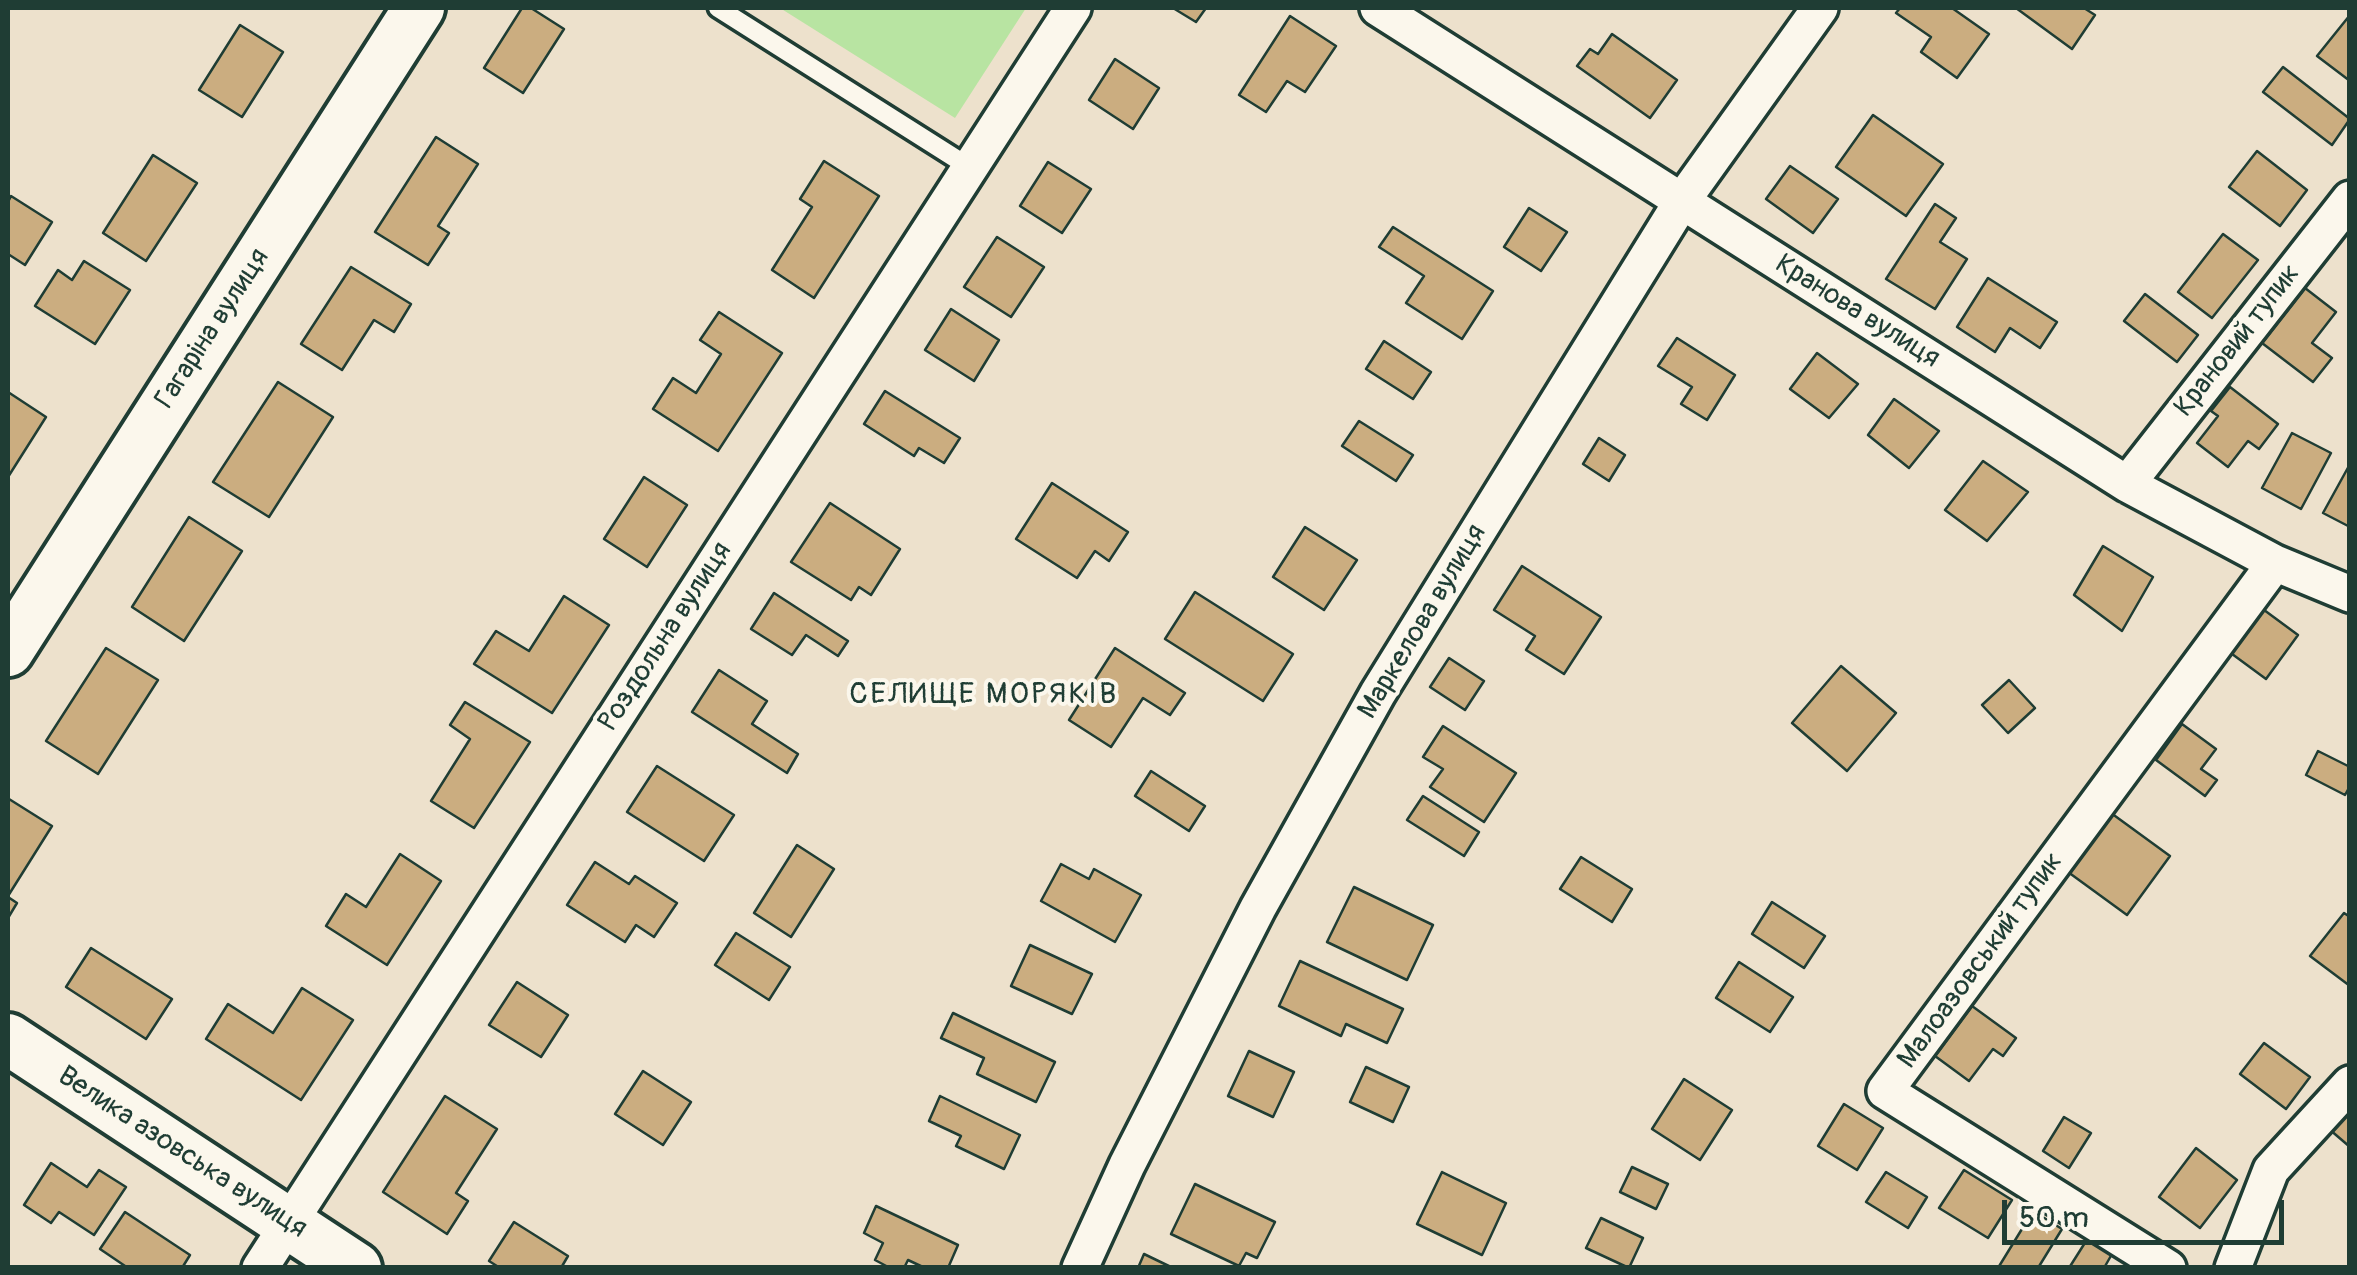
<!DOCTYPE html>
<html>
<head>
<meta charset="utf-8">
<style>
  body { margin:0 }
  #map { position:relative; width:2357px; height:1275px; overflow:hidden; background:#ede1cc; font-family:Pangolin,sans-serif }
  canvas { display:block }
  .frame { position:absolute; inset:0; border:10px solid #1f3d34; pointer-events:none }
  .scale { position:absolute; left:2002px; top:1200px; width:282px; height:45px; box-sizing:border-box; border:5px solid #1f3d34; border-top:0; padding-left:12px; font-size:30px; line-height:35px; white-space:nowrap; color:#1f3d34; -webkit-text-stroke:8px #fbf7ec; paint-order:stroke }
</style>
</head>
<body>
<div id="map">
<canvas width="2357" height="1275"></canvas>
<div class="frame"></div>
<div class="scale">50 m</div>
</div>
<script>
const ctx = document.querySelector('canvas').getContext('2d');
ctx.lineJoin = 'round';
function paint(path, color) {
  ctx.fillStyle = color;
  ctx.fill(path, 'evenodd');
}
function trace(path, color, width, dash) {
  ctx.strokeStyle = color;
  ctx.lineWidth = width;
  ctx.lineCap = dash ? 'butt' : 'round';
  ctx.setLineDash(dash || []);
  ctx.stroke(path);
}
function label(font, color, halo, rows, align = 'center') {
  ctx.font = font + ' Pangolin,sans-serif';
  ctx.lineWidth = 8;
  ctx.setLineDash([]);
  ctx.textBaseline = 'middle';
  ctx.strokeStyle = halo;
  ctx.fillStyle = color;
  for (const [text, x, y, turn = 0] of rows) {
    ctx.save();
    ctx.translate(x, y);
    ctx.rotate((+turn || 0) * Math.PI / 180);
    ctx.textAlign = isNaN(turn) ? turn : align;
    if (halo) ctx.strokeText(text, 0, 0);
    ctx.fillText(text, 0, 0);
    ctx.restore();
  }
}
paint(new Path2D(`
  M780,8H1026L955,118Z`), '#b8e4a2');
const building = new Path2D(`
  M522,8H531L564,29L523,93L484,68Z
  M1173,8H1206L1196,22Z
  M1900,8H1952L1989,34L1957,78L1921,52L1931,37L1896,13Z
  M2016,8H2084L2095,15L2072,49Z
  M2350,15V81L2317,56Z
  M1290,16L1336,46L1305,92L1287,81L1266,112L1239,95Z
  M240,25L283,52L242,117L199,90Z
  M1612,34L1677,80L1650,118L1577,66L1590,49L1598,54Z
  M1115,59L1159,88L1133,129L1089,100Z
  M2283,67L2350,119L2332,145L2263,92Z
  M1873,115L1943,164L1906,216L1836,167Z
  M436,137L478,164L438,226L449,233L428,265L375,232Z
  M2257,151L2307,190L2280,226L2229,187Z
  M153,155L197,183L146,261L103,233Z
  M824,161L879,196L814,298L772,270L812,207L800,199Z
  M1048,162L1091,189L1062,233L1020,206Z
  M1790,166L1838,199L1813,233L1766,199Z
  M11,196L52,222L25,265L8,254V202Z
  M1935,204L1956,218L1940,242L1967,259L1935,309L1886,279Z
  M1529,208L1567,232L1541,271L1504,247Z
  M1393,227L1493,291L1462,339L1406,303L1424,276L1379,247Z
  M2223,234L2258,260L2212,318L2178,292Z
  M997,237L1044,267L1011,317L964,287Z
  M84,261L130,290L95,344L35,306L58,270L72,280Z
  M351,267L411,304L394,332L374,320L342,370L301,344Z
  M1988,278L2057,322L2040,348L2010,328L1995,352L1957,327Z
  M2305,288L2336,312L2312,343L2332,358L2313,382L2262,343Z
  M2145,294L2198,335L2177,362L2124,321Z
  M951,309L999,340L974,381L925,350Z
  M719,312L782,353L718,451L653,409L673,378L696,393L721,354L700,340Z
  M1677,338L1735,375L1707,420L1681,404L1692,387L1658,366Z
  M1384,341L1431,372L1413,399L1366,369Z
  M1817,353L1858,384L1829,418L1790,389Z
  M278,382L333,417L269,517L213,482Z
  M2230,387L2278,424L2259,449L2248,441L2228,467L2197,443L2218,416L2211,411Z
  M885,391L960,438L944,463L919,448L914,456L864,424Z
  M8,392L46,417L8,477Z
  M1894,399L1939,431L1909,468L1868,435Z
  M1359,421L1413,455L1396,481L1342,446Z
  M2292,433L2331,453L2301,509L2262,488Z
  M1599,438L1625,455L1609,481L1583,464Z
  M1983,461L2028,492L1987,541L1945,510Z
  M2350,464V527L2323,513Z
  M644,477L687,505L647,567L604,539Z
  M1052,483L1128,532L1109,561L1095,551L1077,578L1016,539Z
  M830,503L900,549L871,595L859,587L851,600L791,562Z
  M189,517L242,551L184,641L132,607Z
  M1305,527L1357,560L1324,610L1273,577Z
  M2103,546L2153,577L2122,631L2074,595Z
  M1522,566L1601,617L1564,674L1526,650L1535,636L1494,610Z
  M1195,592L1293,654L1263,701L1165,639Z
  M774,593L848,641L838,656L806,635L792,655L751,629Z
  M564,596L609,625L552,713L474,664L496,631L529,651Z
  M2260,607L2298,635L2266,679L2228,651Z
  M106,648L158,680L98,774L46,741Z
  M1115,648L1185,693L1170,715L1143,698L1111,747L1069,720Z
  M1449,658L1484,681L1465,710L1430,687Z
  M1841,666L1896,713L1847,771L1792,723Z
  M719,670L767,701L752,724L798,754L787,773L692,712Z
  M2009,680L2035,708L2008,733L1982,705Z
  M465,702L530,742L474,828L431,801L470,739L450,725Z
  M2182,724L2216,749L2201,769L2217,780L2205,796L2156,760Z
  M1443,726L1516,773L1484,822L1430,787L1443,769L1423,757Z
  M2318,751L2350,767V786L2345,795L2306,775Z
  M657,766L734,815L704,861L627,812Z
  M1151,771L1205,806L1189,831L1135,796Z
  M1423,796L1479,832L1464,856L1407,820Z
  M9,799L52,826L8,896V802Z
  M2111,813L2170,856L2127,915L2068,872Z
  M797,845L834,869L791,937L754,913Z
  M400,854L441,881L387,965L326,926L346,894L366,907Z
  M1581,857L1632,889L1612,922L1560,889Z
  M595,862L629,884L635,876L677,903L654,937L636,925L625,942L567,905Z
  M1061,864L1089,879L1094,869L1141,895L1115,942L1041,901Z
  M1354,887L1433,925L1407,980L1327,942Z
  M8,897L17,903L8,918Z
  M1772,902L1825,936L1804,968L1752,934Z
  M2344,913L2350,917V986L2310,956Z
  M736,933L790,967L769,1000L715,965Z
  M1030,945L1092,974L1072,1014L1011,986Z
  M91,948L172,999L146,1039L66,987Z
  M1300,961L1403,1009L1387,1043L1346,1024L1341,1036L1279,1006Z
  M1739,962L1793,997L1770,1032L1716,998Z
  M517,982L568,1015L541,1057L489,1025Z
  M302,988L353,1020L301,1100L206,1039L228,1004L273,1033Z
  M1972,1006L2016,1038L2003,1056L1993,1049L1969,1081L1935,1056Z
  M953,1013L1055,1062L1036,1102L977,1074L984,1058L941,1038Z
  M2264,1043L2310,1077L2286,1109L2240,1074Z
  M1249,1051L1294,1072L1273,1117L1228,1096Z
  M1366,1067L1409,1087L1393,1122L1350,1102Z
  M643,1071L691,1102L663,1145L615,1114Z
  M1684,1079L1732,1110L1700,1160L1652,1129Z
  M445,1096L497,1129L456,1193L468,1201L447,1234L383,1192Z
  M940,1096L1020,1135L1004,1169L956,1146L961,1136L929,1121Z
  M1844,1104L1883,1128L1857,1170L1818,1146Z
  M2350,1106V1147L2329,1129Z
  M2064,1117L2091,1133L2069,1168L2043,1151Z
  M2196,1148L2237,1180L2200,1228L2159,1197Z
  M51,1163L87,1187L99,1170L126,1187L94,1235L59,1212L51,1223L24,1205Z
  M1632,1167L1668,1184L1656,1209L1620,1192Z
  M1964,1170L2012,1200L1988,1238L1939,1208Z
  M1442,1172L1506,1203L1482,1255L1417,1224Z
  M1886,1172L1927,1197L1908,1228L1866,1202Z
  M1195,1184L1275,1222L1257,1258L1246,1253L1239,1266L1171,1234Z
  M876,1206L958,1245L948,1268H925L908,1260L904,1268H890L875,1260L883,1243L864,1233Z
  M2033,1211L2062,1229L2038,1268H1998Z
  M125,1212L190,1255L182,1268H128L100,1249Z
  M1601,1218L1643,1238L1629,1268L1586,1248Z
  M514,1222L568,1256L561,1268H500L489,1261Z
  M2088,1238L2112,1254L2104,1268H2069Z
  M1144,1254L1173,1268H1138Z`);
paint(building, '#cbad80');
trace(building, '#1f3d34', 2.5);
const lane = new Path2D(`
  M718,8L969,167`);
const street = new Path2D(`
  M1378,8L2127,484L2275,563L2350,594
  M2127,484L2350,199
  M260,1268L1073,8
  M1080,1268L1127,1165L1258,908L1378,693L1682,201L1820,8
  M2168,1268L1885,1091L2275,563
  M2233,1268L2271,1170L2350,1084`);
const secondary = new Path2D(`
  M8,651L419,8
  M8,1039L356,1268`);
trace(lane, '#1f3d34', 25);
trace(street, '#1f3d34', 42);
trace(secondary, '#1f3d34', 58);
trace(lane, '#fbf7ec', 18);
trace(street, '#fbf7ec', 35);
trace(secondary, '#fbf7ec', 50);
label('28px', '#1f3d34', '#fbf7ec', [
  ["Кранова вулиця",1857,312,32],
  ["Гагаріна вулиця",213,329,-57],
  ["Крановий тупик",2238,341,-52],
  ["Маркелова вулиця",1423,622,-59],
  ["Роздольна вулиця",666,637,-57],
  ["Малоазовський тупик",1981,961,-54],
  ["Велика азовська вулиця",182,1153,33]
]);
ctx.letterSpacing = '2.5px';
label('30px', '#1f3d34', '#fbf7ec', [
  ["СЕЛИЩЕ МОРЯКІВ",984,695]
]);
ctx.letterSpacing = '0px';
</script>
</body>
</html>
